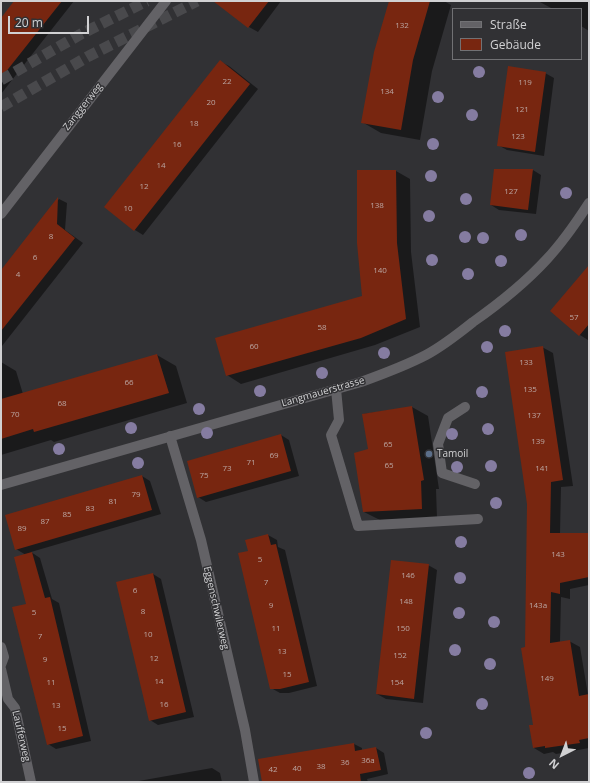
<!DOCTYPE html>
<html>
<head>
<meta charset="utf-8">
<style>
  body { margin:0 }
  #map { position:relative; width:590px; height:783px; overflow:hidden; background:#313134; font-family:"Open Sans",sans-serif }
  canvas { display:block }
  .frame { position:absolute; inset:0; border:2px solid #d1d1d3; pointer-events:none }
  .legend { position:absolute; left:452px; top:8px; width:130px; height:52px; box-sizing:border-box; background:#313134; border:1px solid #717174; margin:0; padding:5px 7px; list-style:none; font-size:12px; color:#d1d1d3 }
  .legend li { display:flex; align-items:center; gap:8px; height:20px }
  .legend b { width:20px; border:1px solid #717174 }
  .north { position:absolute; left:542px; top:735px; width:40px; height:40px; -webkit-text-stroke:3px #313134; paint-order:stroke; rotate:222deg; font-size:11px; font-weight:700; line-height:16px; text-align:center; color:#d1d1d3 }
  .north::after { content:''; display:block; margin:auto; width:14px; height:18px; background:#d1d1d3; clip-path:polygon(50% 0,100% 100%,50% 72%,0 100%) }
  .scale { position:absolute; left:8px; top:16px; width:81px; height:18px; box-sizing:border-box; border:2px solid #d1d1d3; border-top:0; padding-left:5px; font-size:12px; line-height:14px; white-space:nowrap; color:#d1d1d3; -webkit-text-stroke:3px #313134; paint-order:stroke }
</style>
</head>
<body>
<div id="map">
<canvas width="590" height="783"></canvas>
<div class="frame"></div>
<ul class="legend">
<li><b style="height:5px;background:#636266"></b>Straße</li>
<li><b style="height:11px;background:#782610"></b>Gebäude</li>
</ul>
<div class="north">N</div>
<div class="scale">20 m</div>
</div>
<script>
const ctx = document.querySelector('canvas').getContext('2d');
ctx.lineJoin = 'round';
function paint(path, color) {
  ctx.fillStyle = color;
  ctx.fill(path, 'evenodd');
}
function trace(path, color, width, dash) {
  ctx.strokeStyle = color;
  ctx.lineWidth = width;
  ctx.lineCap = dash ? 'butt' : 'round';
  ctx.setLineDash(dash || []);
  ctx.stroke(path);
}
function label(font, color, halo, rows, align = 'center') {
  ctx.font = font + ' "Open Sans",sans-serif';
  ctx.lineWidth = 3;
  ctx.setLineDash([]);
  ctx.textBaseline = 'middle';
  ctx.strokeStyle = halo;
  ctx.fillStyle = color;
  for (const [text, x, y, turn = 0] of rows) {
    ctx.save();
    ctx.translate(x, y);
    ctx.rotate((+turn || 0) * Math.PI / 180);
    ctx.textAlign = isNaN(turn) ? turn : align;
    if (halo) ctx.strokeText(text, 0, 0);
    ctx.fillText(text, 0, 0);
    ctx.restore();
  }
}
paint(new Path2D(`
  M15,1H74L1,94V19Z
  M221,1H281L258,32L249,27L219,4Z
  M390,1H444L451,5L432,71L420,140L381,133L362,122Z
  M538,1H589V31L581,26V9H553Z
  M221,62L229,66L258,89L143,235L135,230L106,207Z
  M545,73L554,78L544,156L507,150L498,145Z
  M533,170L541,175L536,214L499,210L491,205Z
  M358,171H396L410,179L411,252L420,327L375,345L241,384L227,375L363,297Z
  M59,199L67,203L65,230L83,243L2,346L1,272Z
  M589,270V339L588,340L580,335Z
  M542,347L553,353L573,486L561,487L560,534H589V585L570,589V599L561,597L560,642L569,641L580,647L588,695H589V748L556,754L553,752L544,754L534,748L535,726L526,648Z
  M157,355L176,366L187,403L54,442L51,440L1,455V362L16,371L23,394Z
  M412,407L428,416L439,489H436L437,518L380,520L364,512L369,450L363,414Z
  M281,435L289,440L299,476L206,502L198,497Z
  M142,476L150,481L161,514L31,552L40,558L52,599L59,603L91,741L56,749L48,744L27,604L26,555L16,549Z
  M268,535L277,540L278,547L285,550L317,686L289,693H280L271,688L250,552Z
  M428,565L437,570L423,703L386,699L377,694Z
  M153,574L161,579L194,717L158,725L150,720Z
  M354,744L362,748V751L376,748L384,753L388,774L367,779L368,782H263Z
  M212,768L220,773L222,782H133Z`), '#0007');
paint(new Path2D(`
  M14,1H62L1,78V18Z
  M213,1H269L248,28Z
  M389,1H430L413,60L401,130L361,123L374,52Z
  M220,60L250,84L134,231L104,207Z
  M508,66L546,72L535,152L497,146Z
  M494,169H533L528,210L490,205Z
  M357,170H396L397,243L406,319L361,338L226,376L215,338L362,296L357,243Z
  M58,197L57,224L75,238L1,331V270Z
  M589,265V324L579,336L550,311Z
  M543,346L563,480L551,482L550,533H589V577L560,583V594L551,592L550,643L570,640L579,696L589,694V738L579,740L580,743L545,748V746L533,748L529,725H533L521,648L525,647L527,504L505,352Z
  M157,354L169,393L34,432L33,429L1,439V399Z
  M412,406L424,480L421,481L422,509L363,512L354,453L368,449L362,414Z
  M281,434L291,471L197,498L187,461Z
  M142,475L152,510L15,550L5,515Z
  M268,534L271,545L276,544L309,682L280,689H270L238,553L248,551L245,540Z
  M32,552L45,598L50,597L83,736L47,745L12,607L26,604L14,557Z
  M391,560L429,564L414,699L376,694Z
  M153,573L186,712L149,721L116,582Z
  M354,743L355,751L376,747L381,770L360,774L361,782H262L258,759Z`), '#782610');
trace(new Path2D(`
  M1,80L81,34L147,1
  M1,107L89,56L197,1`), '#49494c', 11, [11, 5.5]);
trace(new Path2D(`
  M336,389L339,420L331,435L358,526L478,519
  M465,407L448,418L438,444L442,473L475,484`), '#636266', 10);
trace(new Path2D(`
  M1,214L166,1
  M170,436L201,540L245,730L254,782
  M1,485L361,382C383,374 405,366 426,355C443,346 458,334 473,322C500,303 525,283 547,259C563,242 576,223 589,203
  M1,647L4,657L1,665
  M1,669L8,699L15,708L31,782`), '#636266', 10);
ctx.fillStyle = '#857ca1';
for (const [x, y] of [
  [479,72],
  [438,97],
  [472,115],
  [433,144],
  [431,176],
  [566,193],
  [466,199],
  [429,216],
  [521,235],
  [465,237],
  [483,238],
  [432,260],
  [501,261],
  [468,274],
  [505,331],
  [487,347],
  [384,353],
  [322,373],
  [260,391],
  [482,392],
  [199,409],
  [131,428],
  [488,429],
  [207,433],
  [452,434],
  [59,449],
  [138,463],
  [491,466],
  [457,467],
  [496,503],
  [461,542],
  [460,578],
  [459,613],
  [494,622],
  [455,650],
  [490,664],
  [482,704],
  [426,733],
  [529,773]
]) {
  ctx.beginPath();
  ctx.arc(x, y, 6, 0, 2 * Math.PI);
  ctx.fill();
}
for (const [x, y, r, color] of [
  [429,454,4,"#5c6f8a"]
]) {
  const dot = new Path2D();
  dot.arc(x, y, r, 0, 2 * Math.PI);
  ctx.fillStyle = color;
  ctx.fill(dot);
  trace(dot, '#313134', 1.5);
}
label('8px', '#bba6a2', null, [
  ["132",402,26],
  ["22",227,82],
  ["119",525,83],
  ["134",387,92],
  ["20",211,103],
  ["121",522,110],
  ["18",194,124],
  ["123",518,137],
  ["16",177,145],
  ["14",161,166],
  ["12",144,187],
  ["127",511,192],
  ["138",377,206],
  ["10",128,209],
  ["8",51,237],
  ["6",35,258],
  ["140",380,271],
  ["4",18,275],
  ["57",574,318],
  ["58",322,328],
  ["60",254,347],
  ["133",526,363],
  ["66",129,383],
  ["135",530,390],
  ["68",62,404],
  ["70",15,415],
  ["137",534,416],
  ["139",538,442],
  ["65",388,445],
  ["69",274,456],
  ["71",251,463],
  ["65",389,466],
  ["73",227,469],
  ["141",542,469],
  ["75",204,476],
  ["79",136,495],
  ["81",113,502],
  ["83",90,509],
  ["85",67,515],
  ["87",45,522],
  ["89",22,529],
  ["143",558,555],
  ["5",260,560],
  ["146",408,576],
  ["7",266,583],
  ["6",135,591],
  ["148",406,602],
  ["9",271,606],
  ["143a",538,606],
  ["8",143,612],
  ["5",34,613],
  ["11",276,629],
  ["150",403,629],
  ["10",148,635],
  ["7",40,637],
  ["13",282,652],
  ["152",400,656],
  ["12",154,659],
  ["9",45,660],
  ["15",287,675],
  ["149",547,679],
  ["14",159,682],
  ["11",51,683],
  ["154",397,683],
  ["16",164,705],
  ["13",56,706],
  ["15",62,729],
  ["36a",368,761],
  ["36",345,763],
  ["38",321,767],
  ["40",297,769],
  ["42",273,770]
]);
label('10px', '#d1d1d3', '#313134', [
  ["Zanggerweg",83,107,-52],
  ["Langmauerstrasse",323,392,-16],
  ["Eggenschwilerweg",216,608,77],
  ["Laufferweg",21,736,77]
]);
label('10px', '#d1d1d3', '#313134', [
  ["Tamoil",437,454]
], 'left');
</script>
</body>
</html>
